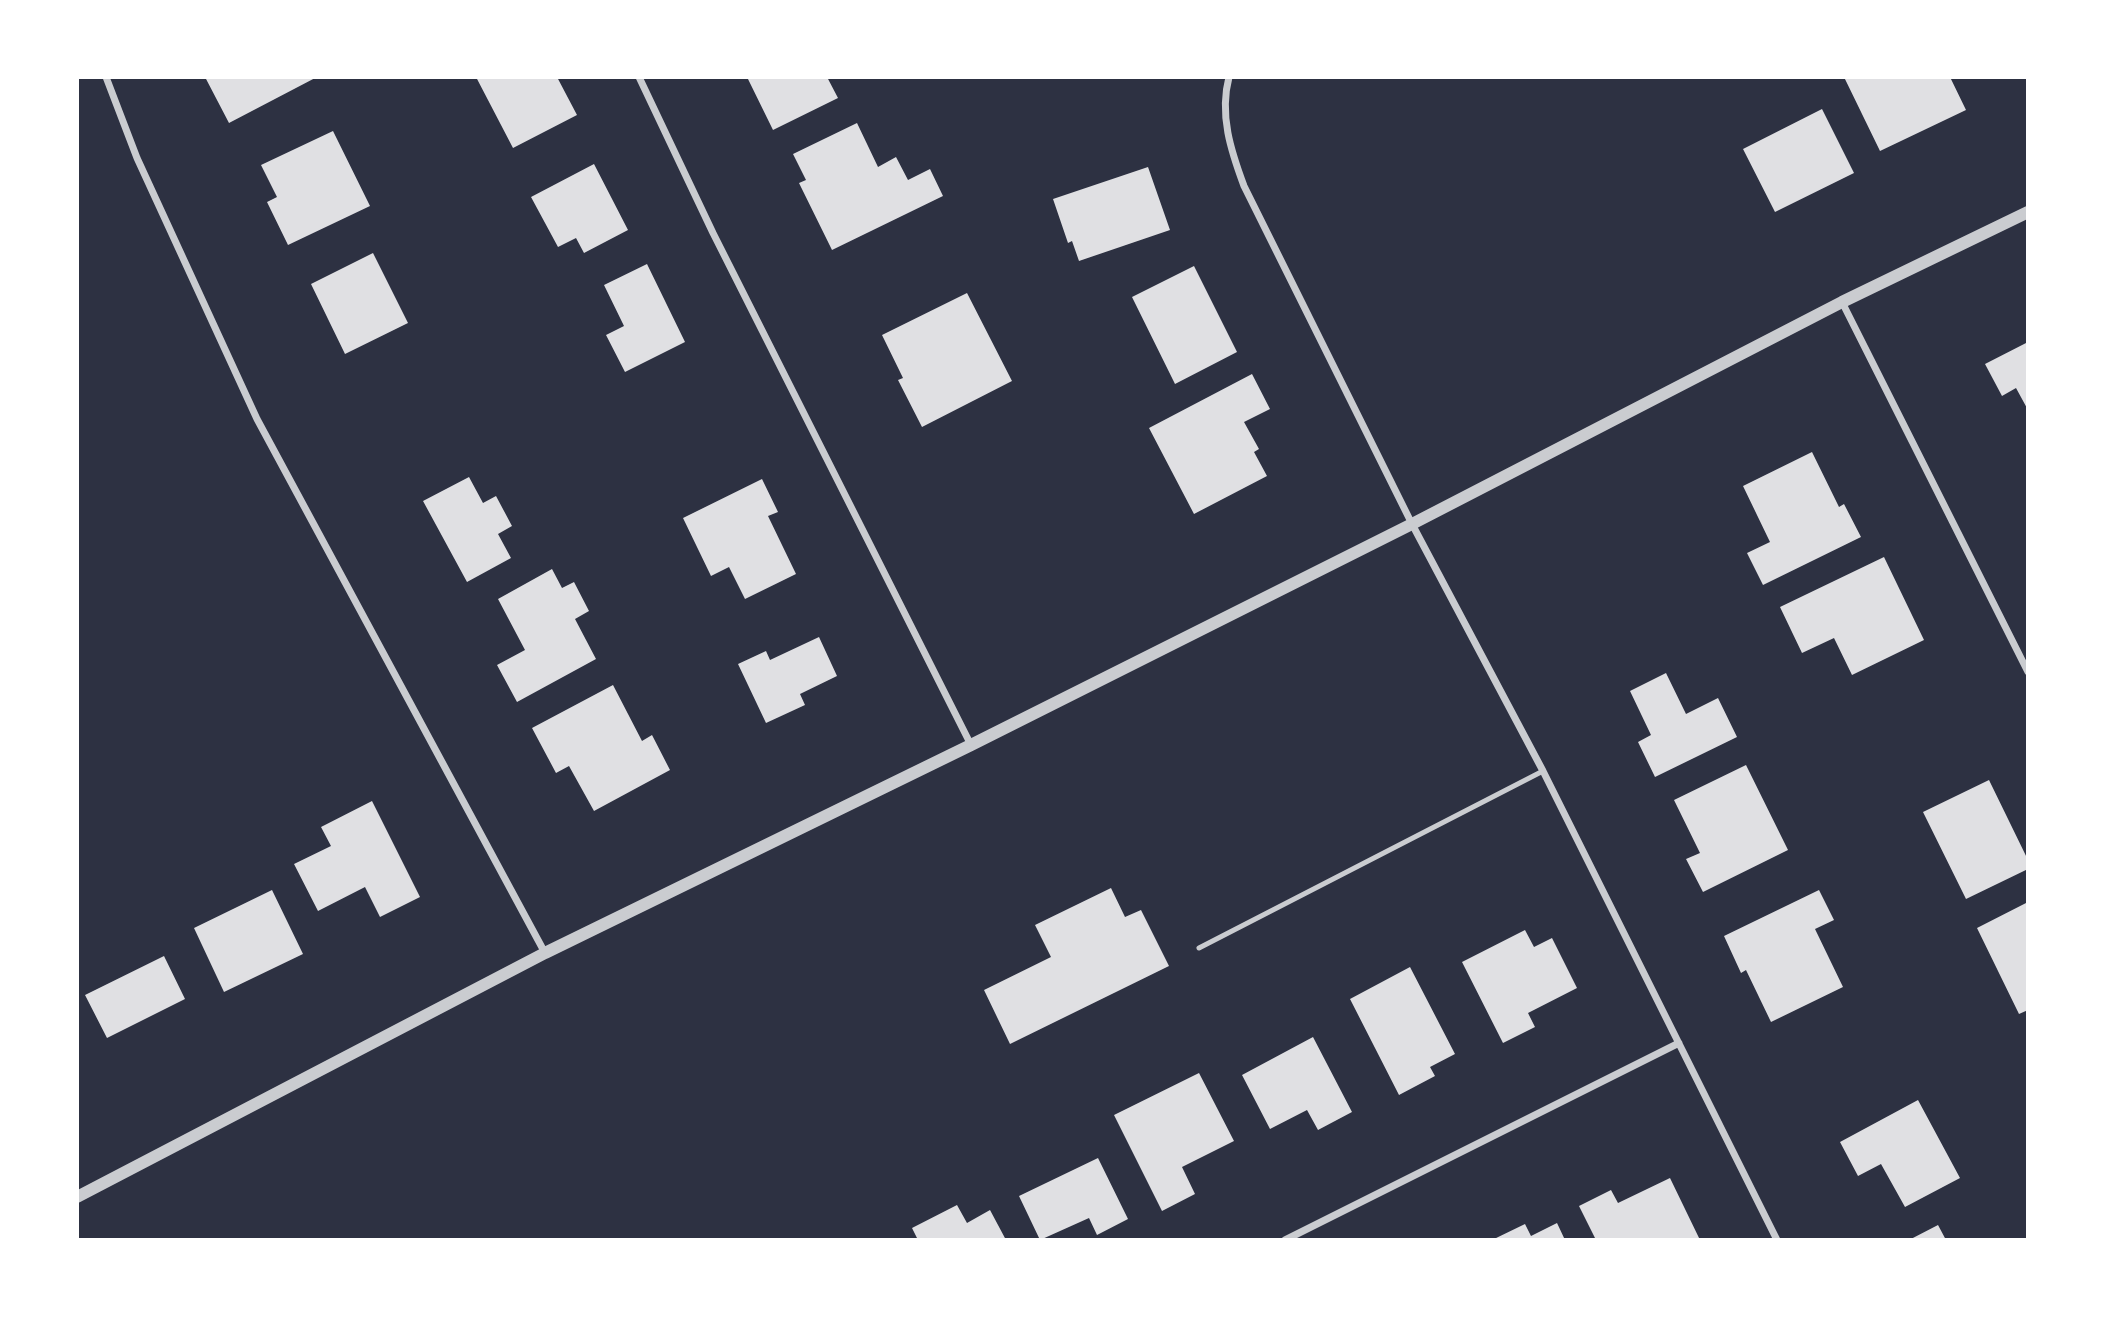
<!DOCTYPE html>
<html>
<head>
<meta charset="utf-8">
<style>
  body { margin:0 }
  #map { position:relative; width:2105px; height:1317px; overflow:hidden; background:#2d3142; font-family:"Asap Condensed",sans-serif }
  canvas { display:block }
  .frame { position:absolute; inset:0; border:79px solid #fff; pointer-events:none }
</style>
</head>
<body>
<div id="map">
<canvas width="2105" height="1317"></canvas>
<div class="frame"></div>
</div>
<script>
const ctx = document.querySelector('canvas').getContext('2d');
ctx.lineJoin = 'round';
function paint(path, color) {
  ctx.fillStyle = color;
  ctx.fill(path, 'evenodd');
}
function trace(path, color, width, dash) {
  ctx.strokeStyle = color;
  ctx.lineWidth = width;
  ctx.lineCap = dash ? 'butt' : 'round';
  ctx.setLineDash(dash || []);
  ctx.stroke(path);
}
paint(new Path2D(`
  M205,77H317L229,123Z
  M476,77H557L577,115L513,148Z
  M747,77H827L838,98L773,130Z
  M1844,77H1950L1966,110L1880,151Z
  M1822,109L1854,173L1775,212L1743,149Z
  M857,123L878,167L896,157L908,180L930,169L943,196L832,250L799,183L806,180L793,154Z
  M333,131L370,206L288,245L267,202L277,197L261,165Z
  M594,164L628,230L584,253L576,238L558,247L531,197Z
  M1148,167L1170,230L1079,261L1072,241L1068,243L1053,199Z
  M373,253L408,323L345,354L311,284Z
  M647,264L685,342L625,372L606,335L624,326L604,285Z
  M1194,266L1237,352L1175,384L1132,297Z
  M967,293L1012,381L922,427L898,380L903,378L882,335Z
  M2028,342V410L2016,388L2002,396L1985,364Z
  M1252,374L1270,409L1244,422L1259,449L1254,452L1267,476L1194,514L1149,428Z
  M1812,452L1839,507L1844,504L1861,537L1763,585L1747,553L1770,542L1743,486Z
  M469,477L483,503L496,496L512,526L498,534L511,558L467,582L423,501Z
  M762,479L778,512L768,516L796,574L745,599L729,567L711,576L683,518Z
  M1884,557L1924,640L1852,675L1834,638L1802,653L1780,607Z
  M552,569L562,588L574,582L589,611L575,619L596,659L517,702L497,665L525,650L498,599Z
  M819,637L837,676L800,694L805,705L766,723L738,664L766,651L770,660Z
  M1666,673L1686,714L1718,698L1737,737L1655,777L1638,742L1651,735L1630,691Z
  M613,685L642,741L652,735L670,770L594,811L569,766L556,773L532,728Z
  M1746,765L1788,850L1703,892L1686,859L1700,853L1674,800Z
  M1989,780L2028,860V869L1966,899L1923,812Z
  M372,801L420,897L380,917L365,887L318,911L294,864L331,846L321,827Z
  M1111,888L1125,917L1141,910L1169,966L1010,1044L984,990L1051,957L1035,925Z
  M272,890L303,954L224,992L194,928Z
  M1819,890L1834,920L1815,929L1843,987L1771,1022L1746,970L1741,973L1724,936Z
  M2028,902V1010L2019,1014L1977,928Z
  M1525,930L1534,947L1552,938L1577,988L1528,1013L1535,1027L1503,1043L1462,962Z
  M164,956L185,999L107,1038L85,995Z
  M1410,967L1455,1054L1430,1067L1435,1076L1399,1095L1350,999Z
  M1313,1037L1352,1112L1318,1130L1307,1110L1270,1129L1242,1075Z
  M1199,1073L1234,1141L1182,1167L1195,1194L1162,1211L1114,1115Z
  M1918,1100L1960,1178L1905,1207L1881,1164L1858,1176L1840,1142Z
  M1098,1158L1128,1219L1097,1235L1089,1218L1040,1240L1019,1196Z
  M1670,1178L1700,1240H1596L1579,1206L1611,1190L1618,1203Z
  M957,1205L967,1223L990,1210L1006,1240H918L912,1228Z
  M1557,1223L1565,1240H1492L1525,1224L1531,1236Z
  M1938,1225L1946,1240H1909Z`), '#e0e0e3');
trace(new Path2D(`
  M1199,948L1543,771`), '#caccd0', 5);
trace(new Path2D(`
  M106,77L137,158L257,419L545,953
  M639,77L713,233L971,745
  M1229,77C1219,115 1231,151 1244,186L1412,524L1543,771L1777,1240
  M1842,302L2028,672
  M1285,1240L1679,1043`), '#caccd0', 7);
trace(new Path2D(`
  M77,1197L545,953L971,745L1412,524L1842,302L2028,212`), '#caccd0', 12);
</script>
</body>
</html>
